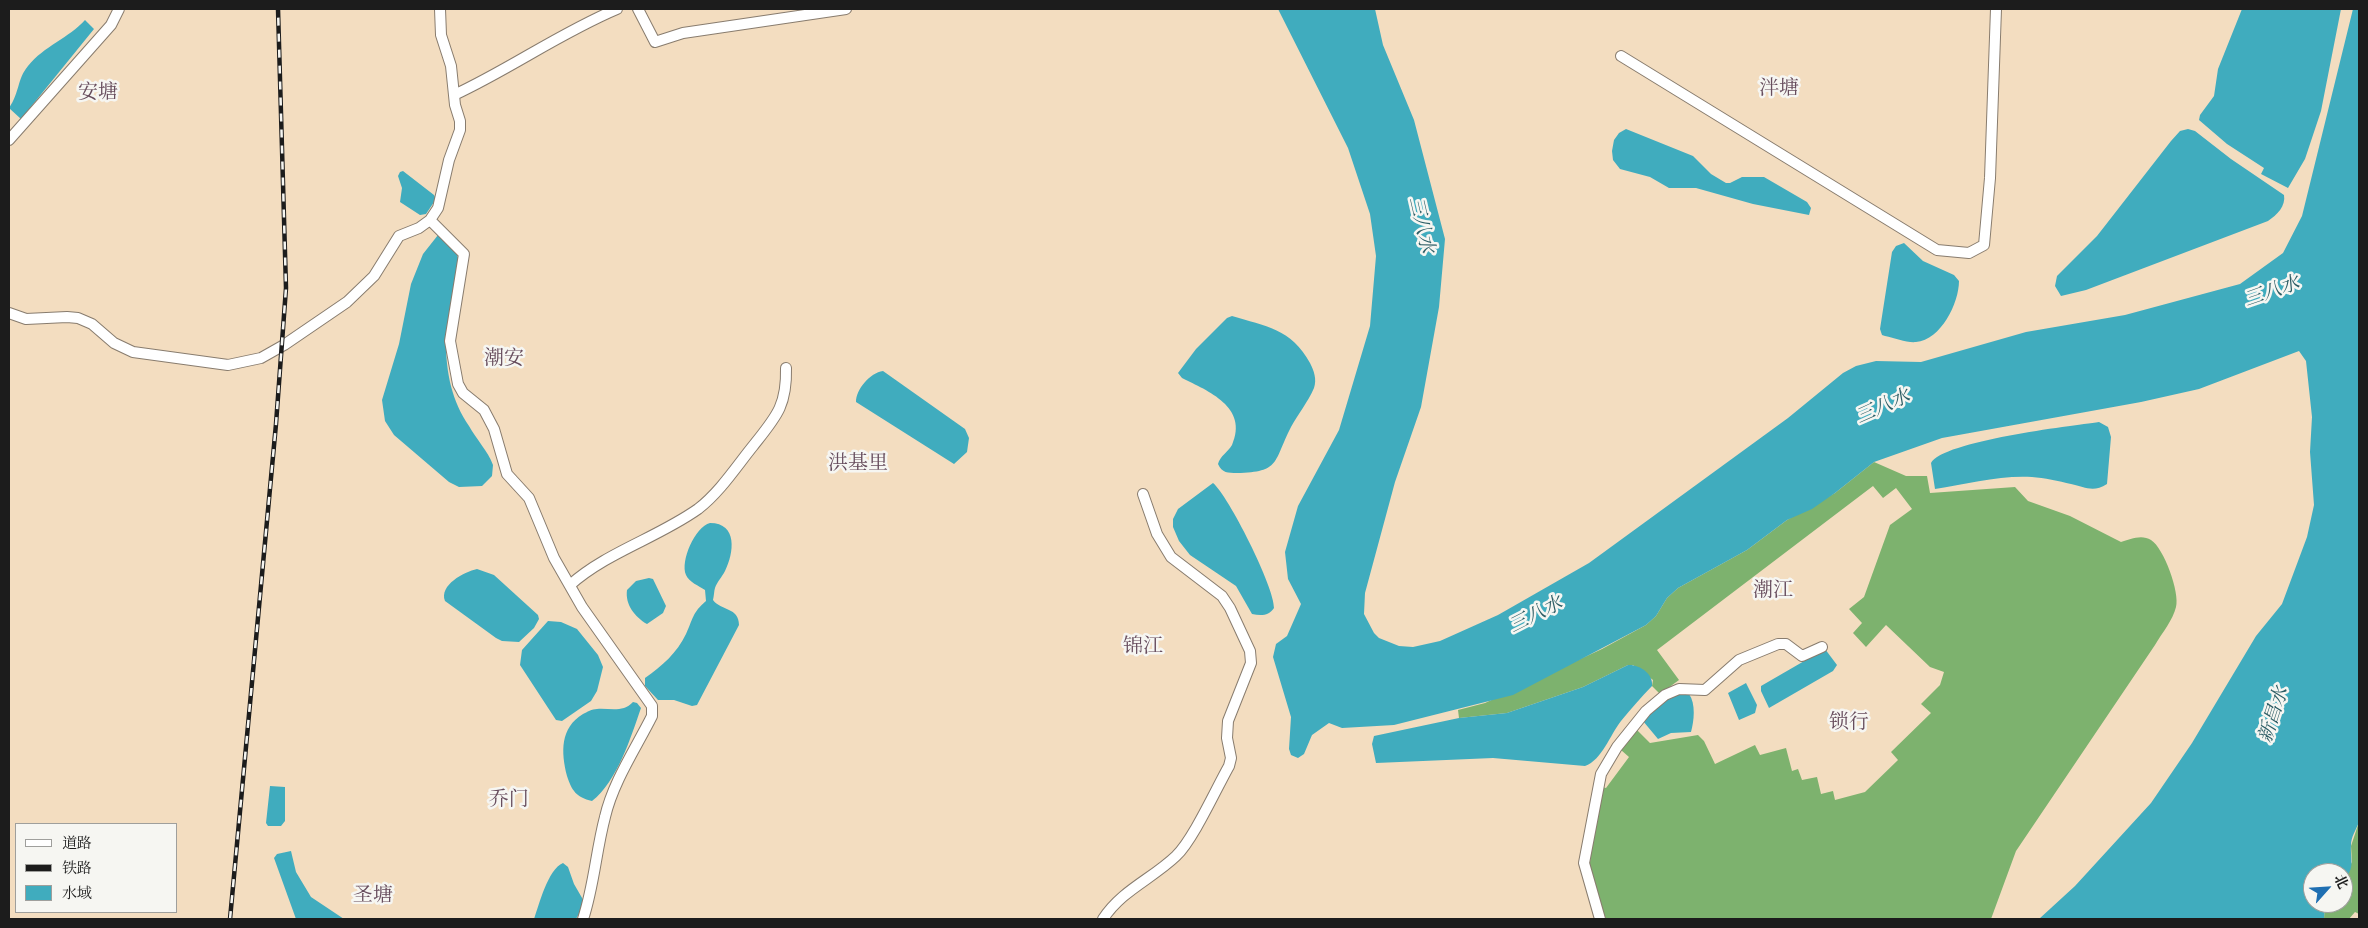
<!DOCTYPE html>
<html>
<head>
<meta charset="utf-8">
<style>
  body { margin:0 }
  #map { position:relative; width:2368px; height:928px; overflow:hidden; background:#f3ddc0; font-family:"Old Standard TT","Noto Serif SC",serif }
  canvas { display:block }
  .frame { position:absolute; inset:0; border:10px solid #1c1c1c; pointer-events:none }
  .legend { position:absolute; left:15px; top:823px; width:162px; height:90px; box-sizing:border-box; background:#f6f6f2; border:1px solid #9f9f9c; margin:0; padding:6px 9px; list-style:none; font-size:15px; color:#1c1c1c }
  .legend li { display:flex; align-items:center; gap:10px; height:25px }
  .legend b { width:25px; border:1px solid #9f9f9c }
  .north { position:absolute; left:2303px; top:863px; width:50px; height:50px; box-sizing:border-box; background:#f6f6f2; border:1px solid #9f9f9c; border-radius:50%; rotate:64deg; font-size:14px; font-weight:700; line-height:20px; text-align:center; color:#1c1c1c }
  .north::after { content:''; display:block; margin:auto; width:18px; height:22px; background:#1f6fb2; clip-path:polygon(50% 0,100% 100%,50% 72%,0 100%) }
</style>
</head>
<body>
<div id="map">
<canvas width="2368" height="928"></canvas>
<div class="frame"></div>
<ul class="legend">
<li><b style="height:6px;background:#fff"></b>道路</li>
<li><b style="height:6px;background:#1c1c1c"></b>铁路</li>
<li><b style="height:14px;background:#40acbe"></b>水域</li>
</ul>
<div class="north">北</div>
</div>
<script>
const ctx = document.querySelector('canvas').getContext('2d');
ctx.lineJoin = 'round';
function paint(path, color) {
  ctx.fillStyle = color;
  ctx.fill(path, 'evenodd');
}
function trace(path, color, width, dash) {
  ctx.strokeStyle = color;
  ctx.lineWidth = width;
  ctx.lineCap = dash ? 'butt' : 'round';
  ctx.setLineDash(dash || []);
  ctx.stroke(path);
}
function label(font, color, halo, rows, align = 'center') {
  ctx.font = font + ' "Old Standard TT","Noto Serif SC",serif';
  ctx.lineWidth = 5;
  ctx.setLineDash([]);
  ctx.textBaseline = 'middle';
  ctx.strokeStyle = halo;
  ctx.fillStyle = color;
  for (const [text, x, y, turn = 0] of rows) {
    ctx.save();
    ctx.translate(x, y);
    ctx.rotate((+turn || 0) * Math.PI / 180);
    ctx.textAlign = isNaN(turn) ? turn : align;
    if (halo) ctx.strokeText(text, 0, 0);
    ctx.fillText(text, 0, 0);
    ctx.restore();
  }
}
paint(new Path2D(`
  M1874,462L1906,476H1927L1930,493L2015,487L2028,501L2070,516L2121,542C2130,539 2142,534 2151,540C2164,548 2180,593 2176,607C2173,620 2162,633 2155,645L2016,851L1991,919H1606L1589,871L1593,836L1602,787L1606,788L1629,757L1621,750L1637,730L1650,743L1698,735L1704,741L1715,764L1755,745L1760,755L1786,748L1792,771L1798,769L1802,780L1817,777L1821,794L1833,791L1835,800L1865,792L1898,760L1891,752L1931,713L1921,704L1940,685L1944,672L1930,667L1886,625L1866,647L1853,633L1862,623L1849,609L1864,597L1890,525L1912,509L1896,488L1883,498L1873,486L1657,650L1679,680L1660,694L1652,686L1653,680L1633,665H1628L1583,687L1507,713L1459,718L1458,710L1485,703L1602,649L1646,625L1656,616L1667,598L1678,588L1747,550L1787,520L1835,493Z
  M2359,822V914L2355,912L2349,919H2324L2325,903H2343V879L2352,862L2351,846Z`), '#7db26e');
paint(new Path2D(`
  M1278,9H1375L1383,45L1414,120L1445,239L1439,307L1421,407L1395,482L1365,593L1364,614L1374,633L1379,638L1399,646L1413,647L1440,641L1498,615L1589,563L1788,418L1843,373L1856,366L1876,361L1921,362L2026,332L2125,315L2240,284L2283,253L2302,216L2353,9H2359V822C2356,830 2351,837 2351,845C2350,859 2356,870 2343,879V873H2313V903H2325L2324,919H2039L2075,886L2151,803L2192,743L2256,636L2282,604L2307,537L2314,505L2310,452L2312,417L2306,361L2299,351L2199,389L2141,402L1942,438L1874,462L1835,493L1812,509L1787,520L1747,550L1678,588L1667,598L1656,616L1646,625L1513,695L1394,725L1342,728L1329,723L1312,735L1304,754L1298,758L1291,755L1289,749L1291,717L1273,657L1276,644L1287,636L1301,604L1288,579L1285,552L1298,506L1339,430L1370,326L1376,256L1370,214L1348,148Z
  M2242,9H2341L2321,111L2305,159L2288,188L2261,174L2264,168L2227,144L2199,120L2200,115L2214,96L2218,69Z
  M85,20L94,29L21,119L9,108C20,92 17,79 28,66C44,46 69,38 85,20Z
  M1626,129L1693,156L1711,174L1726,183H1730L1742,177H1764L1807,202L1811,208L1809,215L1753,204L1696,188H1669L1650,177L1620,169L1613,160L1612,151L1614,140L1619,133Z
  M2188,129L2195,131L2231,159L2284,195C2286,206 2277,215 2268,221L2086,290L2061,296L2055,286L2057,276L2097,236L2171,141L2180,131Z
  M403,171L434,195L436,199L426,214L420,215L400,202L402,188L398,176L400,172Z
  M438,235C443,240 451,245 455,250C467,267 445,320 446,343C446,373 452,401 469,426C476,439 488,451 493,465L492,476L482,486L459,487L449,482L394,435L385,421L382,400L399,344L411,284L423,254Z
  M1904,243L1923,261L1954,275L1959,281C1959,303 1941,340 1916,342C1907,343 1895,338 1885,336L1882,335L1880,329L1892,252L1896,246Z
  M1232,316C1265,326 1292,329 1310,363C1314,371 1317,379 1314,388C1308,402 1298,414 1291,427C1273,462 1281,472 1237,473C1228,473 1222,473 1218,464C1220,456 1228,452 1232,445C1249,407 1208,391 1182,378L1178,373L1196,349L1227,318Z
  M883,371L965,429L969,438L967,452L954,464L856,402C856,389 870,373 883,371Z
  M2099,422L2108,427L2111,437L2107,484C2093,493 2085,487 2071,484C2059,481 2044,478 2032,477C2001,475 1966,484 1935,489L1931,463C1943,441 2070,426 2099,422Z
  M1213,483C1228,495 1275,588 1274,608C1269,616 1261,616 1252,614L1236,586L1190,555L1179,541L1173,527V519L1178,509Z
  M710,523C738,523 734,553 725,571C722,577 717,582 715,588C714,591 714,596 713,600C721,611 739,607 739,625L697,705L692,706L674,700H658L645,686V678C662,666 677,653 686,634C693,619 692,613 706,601L705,590C699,586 689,582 686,575C680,561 695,527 710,523Z
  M477,569L494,575L538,615L539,619L534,628L519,642L502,641L496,638L445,601C439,585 464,572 477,569Z
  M649,578L653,579L666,606L663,613L647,624C635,617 625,605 627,590L636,581Z
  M548,621L561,622L577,629L598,655L603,667L597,691L591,701L562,721L556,720L520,665L522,650Z
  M1825,649L1837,665L1833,671L1769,708L1761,691V686Z
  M1628,665C1639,664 1654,674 1652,686C1641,697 1631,709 1621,721C1610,735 1602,760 1585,766L1493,758L1376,763L1372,744L1374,736L1459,718L1507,713L1583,687Z
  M1746,683L1757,705L1755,713L1739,720L1728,693Z
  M1679,693L1689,694C1696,704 1694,721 1691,732L1671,733L1658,739L1643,721L1669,697Z
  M633,702L637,703L641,708C631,737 617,782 592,801C576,797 572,791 567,776C561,752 560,728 583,714C587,712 592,709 597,709C610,708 623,713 633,702Z
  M270,786L285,787V821L281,826H268L266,823Z
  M291,851L296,872L311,897L344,919H296L274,858L277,854Z
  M563,863L568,867L574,884L585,903L576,919H534C539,905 548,869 563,863Z`), '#40acbe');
const minor = new Path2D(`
  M638,9L655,42L683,33L846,9
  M1621,56L1937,250L1969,253L1984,245L1990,178L1996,9
  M454,95C510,69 560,33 617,9
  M9,140L111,25L119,9
  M430,220L464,254L450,341L458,384L463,393L484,410L494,429L507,474L529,498L554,558L582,607L652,706V716C636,748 613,782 605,817C596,851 594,886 583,919
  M9,313L26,319L67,317L78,318L92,324L114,343L133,352L228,365L261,358L284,345L347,302L374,276L399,236L419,228L430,220L438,208L449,160L460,130V121L455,105L451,66L441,35L440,9
  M570,585C607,552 657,538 698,509C720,492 736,467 753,446C776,417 787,406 786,368
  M1103,919C1122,890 1152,879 1176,856C1193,840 1216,789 1229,766L1231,758L1227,738L1228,721L1251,663L1250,651L1230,608L1222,596L1171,557L1157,534L1143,494
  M1600,919L1584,863L1601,774L1617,747L1646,711L1665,695L1679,689L1705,690L1739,660L1778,644H1786L1802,656L1822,647`);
trace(minor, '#887c6e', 12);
trace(minor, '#fff', 10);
const rail = new Path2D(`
  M230,919L276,424L286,288L278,9`);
trace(rail, '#1c1c1c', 4.5);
trace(rail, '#f6f6f2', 2.5, [8]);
label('italic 19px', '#2c5d65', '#f6f6f2', [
  ["三八水",1421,225,77],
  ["三八水",2272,292,-19],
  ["三八水",1883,407,-24],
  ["三八水",1536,615,-27],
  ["新昌水",2274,715,-72]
]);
label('20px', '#674d5d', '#f6f6f2', [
  ["泮塘",1779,89],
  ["安塘",98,93],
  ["潮安",504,359],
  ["洪基里",858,464],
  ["潮江",1773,591],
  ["锦江",1143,647],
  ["锁行",1849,723],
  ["乔门",509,800],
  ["圣塘",373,896]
]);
</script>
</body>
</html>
